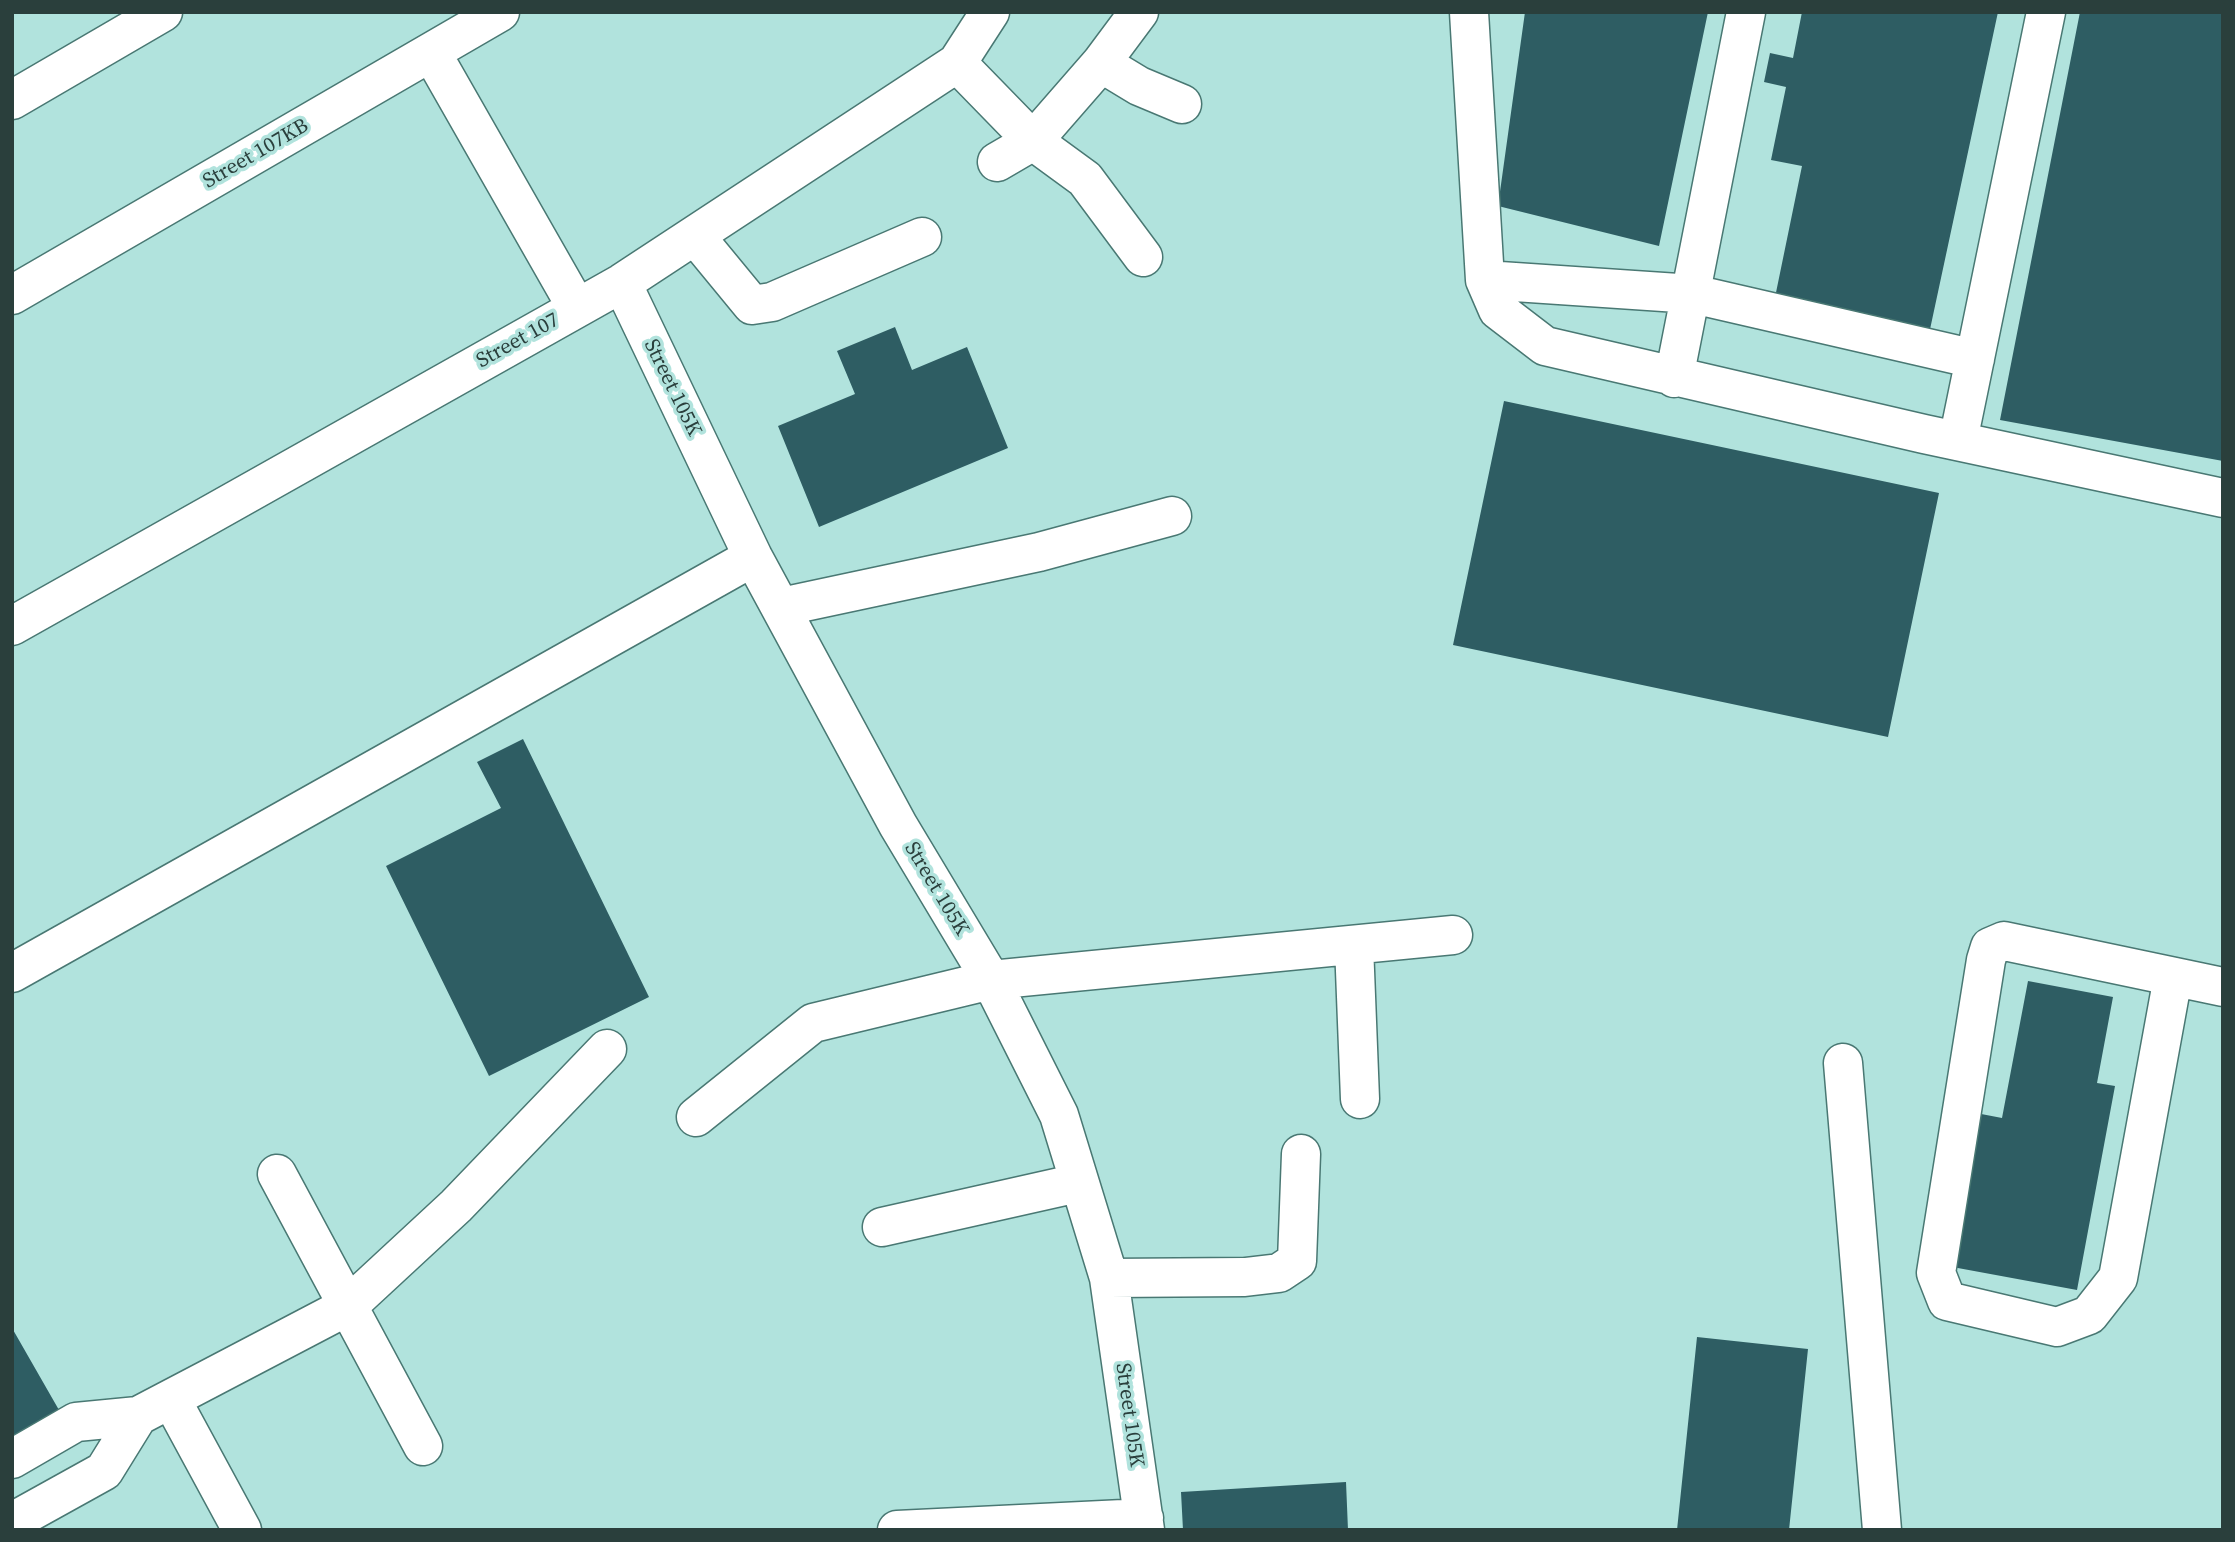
<!DOCTYPE html>
<html>
<head>
<meta charset="utf-8">
<style>
  body { margin:0 }
  #map { position:relative; width:2235px; height:1542px; overflow:hidden; background:#b1e3dd; font-family:"Source Serif 4",serif }
  canvas { display:block }
  .frame { position:absolute; inset:0; border:14px solid #2a3f3c; pointer-events:none }
</style>
</head>
<body>
<div id="map">
<canvas width="2235" height="1542"></canvas>
<div class="frame"></div>
</div>
<script>
const ctx = document.querySelector('canvas').getContext('2d');
ctx.lineJoin = 'round';
function paint(path, color) {
  ctx.fillStyle = color;
  ctx.fill(path, 'evenodd');
}
function trace(path, color, width, dash) {
  ctx.strokeStyle = color;
  ctx.lineWidth = width;
  ctx.lineCap = dash ? 'butt' : 'round';
  ctx.setLineDash(dash || []);
  ctx.stroke(path);
}
function label(font, color, halo, rows, align = 'center') {
  ctx.font = font + ' "Source Serif 4",serif';
  ctx.lineWidth = 7;
  ctx.setLineDash([]);
  ctx.textBaseline = 'middle';
  ctx.strokeStyle = halo;
  ctx.fillStyle = color;
  for (const [text, x, y, turn = 0] of rows) {
    ctx.save();
    ctx.translate(x, y);
    ctx.rotate((+turn || 0) * Math.PI / 180);
    ctx.textAlign = isNaN(turn) ? turn : align;
    if (halo) ctx.strokeText(text, 0, 0);
    ctx.fillText(text, 0, 0);
    ctx.restore();
  }
}
paint(new Path2D(`
  M1525,12H1708L1659,246L1498,206Z
  M1802,12H1998L1926,348L1772,312L1802,166L1771,160L1786,87L1764,82L1770,53L1793,58Z
  M2080,12H2223V461L2000,420Z
  M895,327L912,370L967,347L1008,448L819,527L778,426L855,394L837,351Z
  M1504,401L1939,493L1888,737L1453,645Z
  M523,739L649,997L489,1076L386,866L501,808L477,762Z
  M2028,981L2113,997L2097,1083L2115,1086L2077,1290L1947,1266L1976,1113L2002,1118Z
  M12,1328L67,1424L12,1455Z
  M1697,1337L1808,1349L1789,1530H1677Z
  M1346,1482L1348,1530H1183L1181,1492Z`), '#2e5d63');
const minor = new Path2D(`
  M1469,12L1485,280L1498,310L1545,346L1924,434L2223,498
  M431,52L577,308
  M957,63L1033,141L1101,63L1139,12
  M1101,63L1139,86L1182,104
  M12,100L163,12
  M997,162L1033,141L1085,179L1143,257
  M696,237L752,305L772,302L922,237
  M1485,280L1693,294L1975,359
  M622,283L753,557L898,825L991,980L1059,1115L1109,1278L1145,1530
  M12,295L500,12
  M1674,378L1746,12
  M1958,441L2046,12
  M781,607L1039,552L1172,516
  M12,626L622,283L957,63L990,12
  M1354,945L1360,1099
  M12,973L753,557
  M2173,977L2118,1278L2089,1315L2057,1327L1947,1301L1936,1273L1986,960L1990,947L2004,941L2223,987
  M1843,1063L1882,1530
  M696,1117L813,1023L991,980L1453,935
  M277,1174L423,1446
  M882,1227L1078,1183
  M1109,1278L1245,1277L1279,1273L1297,1261L1301,1154
  M171,1399L242,1530
  M12,1459L76,1422L138,1416L348,1306L456,1206L607,1049
  M12,1522L104,1471L138,1416
  M897,1530L1144,1518`);
trace(minor, '#497873', 41);
trace(minor, '#fff', 38);
label('21px', '#2a3f3c', '#b1e3dd', [
  ["Street 107KB",256,154,-30],
  ["Street 107",518,341,-29],
  ["Street 105K",672,388,64],
  ["Street 105K",936,889,59],
  ["Street 105K",1129,1415,82]
]);
</script>
</body>
</html>
